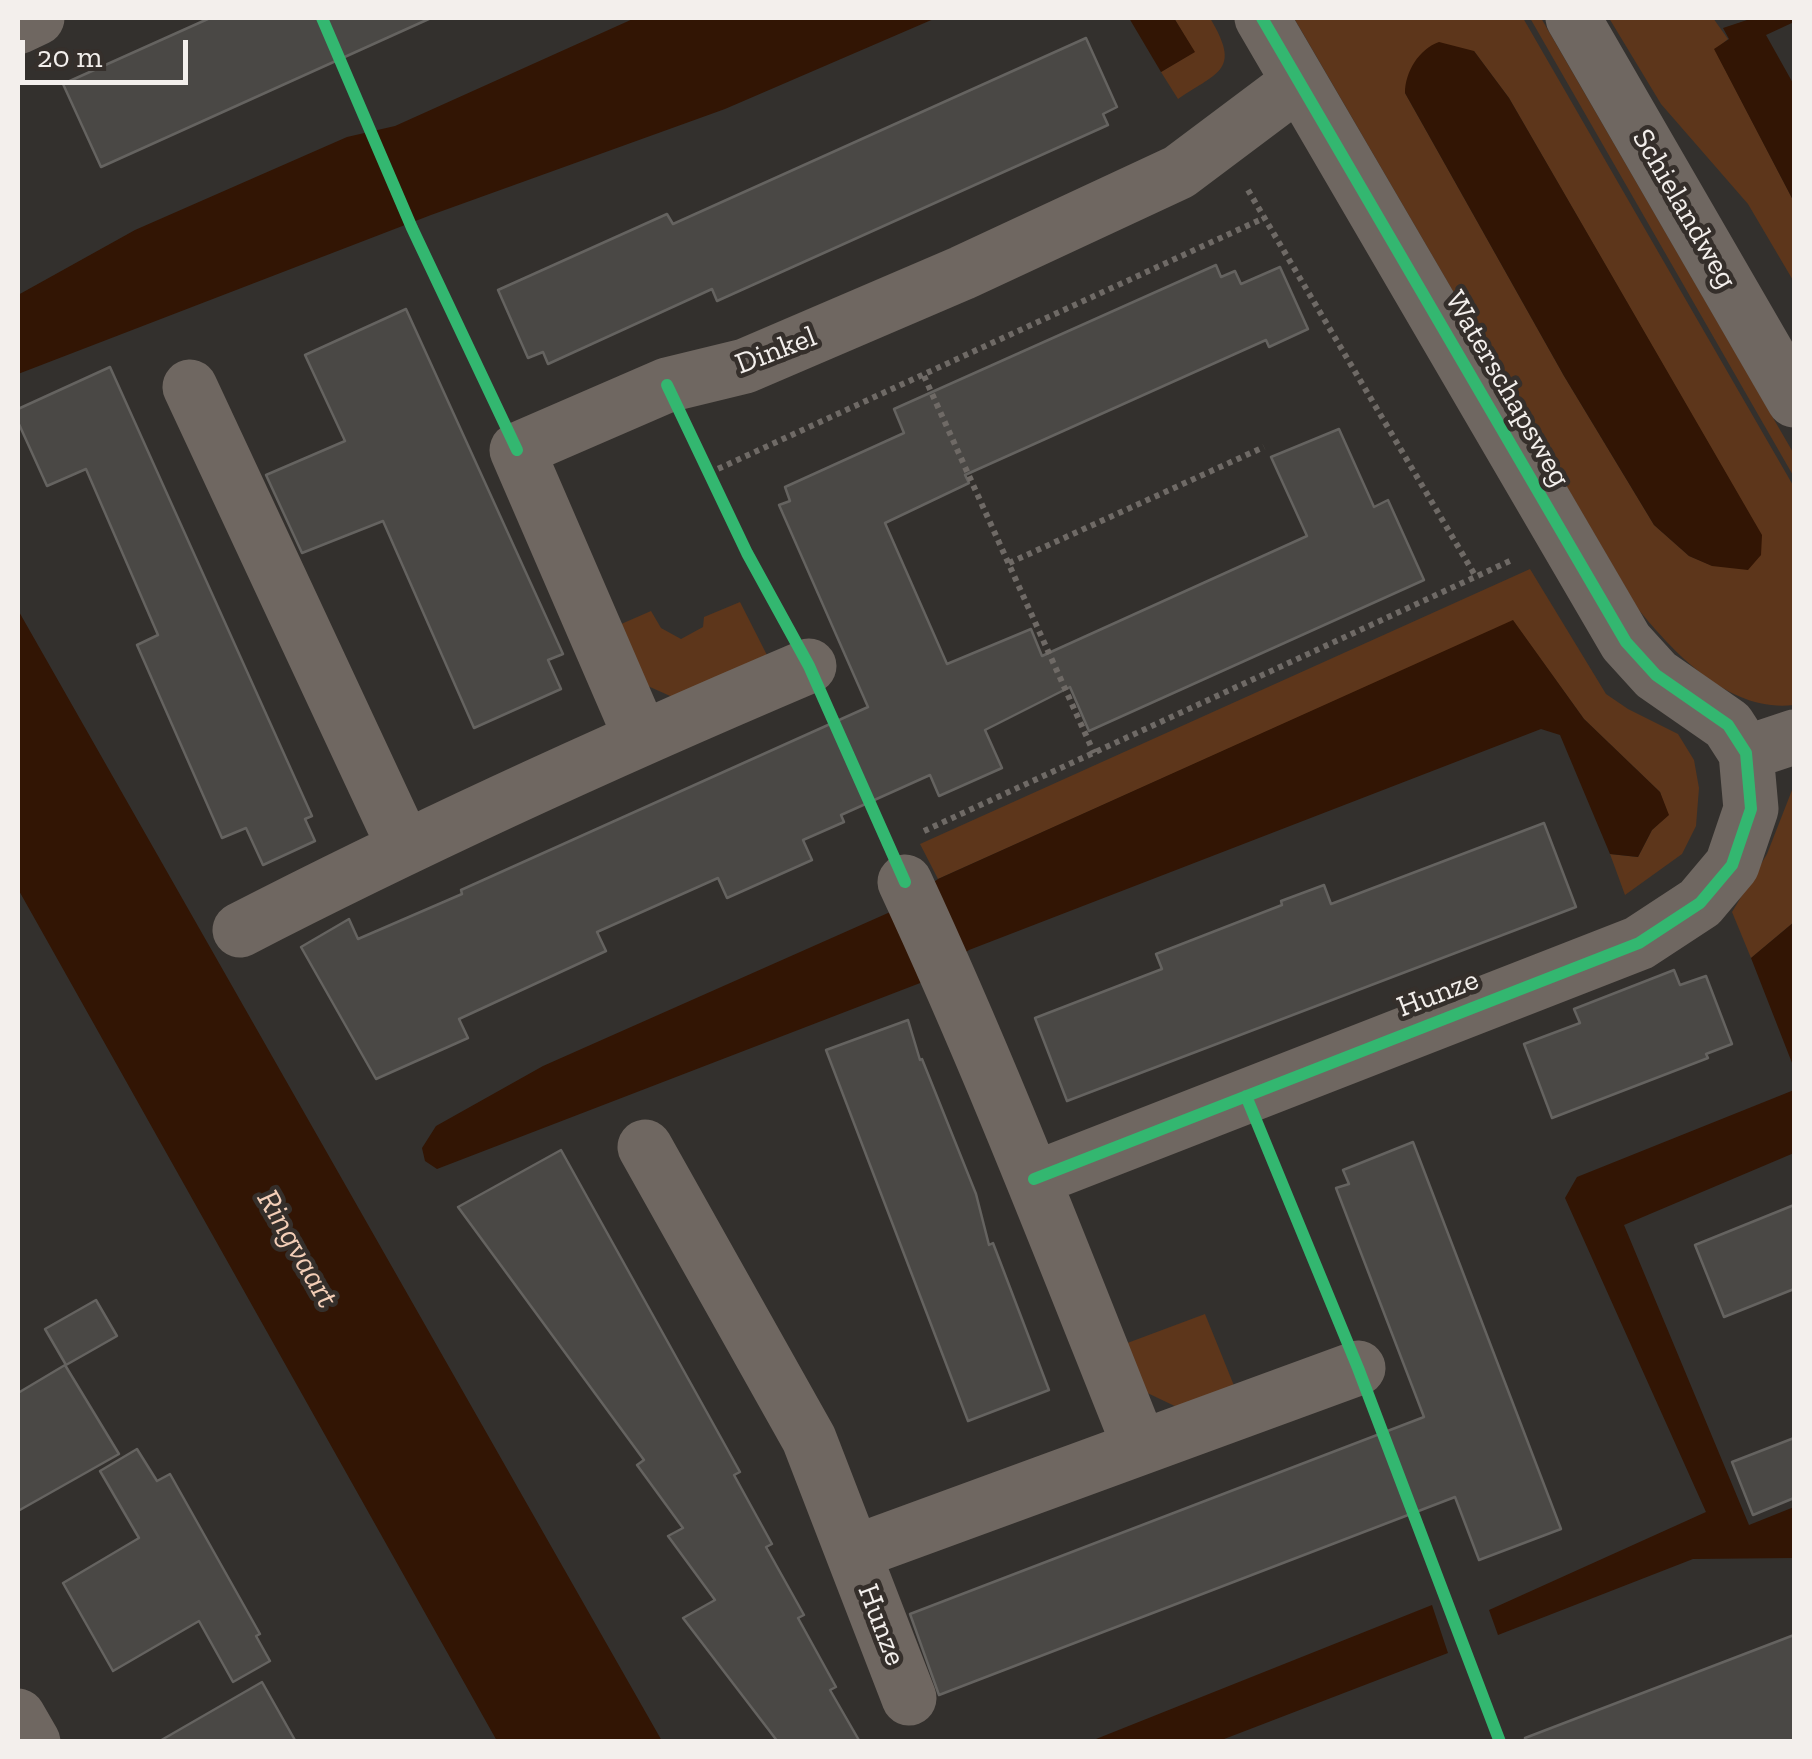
<!DOCTYPE html>
<html>
<head>
<meta charset="utf-8">
<style>
  body { margin:0 }
  #map { position:relative; width:1812px; height:1759px; overflow:hidden; background:#33302d; font-family:"Zilla Slab",serif }
  canvas { display:block }
  .frame { position:absolute; inset:0; border:20px solid #f3efec; pointer-events:none }
  .scale { position:absolute; left:20px; top:40px; width:168px; height:45px; box-sizing:border-box; border:5px solid #f3efec; border-top:0; padding-left:12px; font-size:30px; line-height:35px; white-space:nowrap; color:#f3efec; -webkit-text-stroke:8px #352f2b; paint-order:stroke }
</style>
</head>
<body>
<div id="map">
<canvas width="1812" height="1759"></canvas>
<div class="frame"></div>
<div class="scale">20 m</div>
</div>
<script>
const ctx = document.querySelector('canvas').getContext('2d');
ctx.lineJoin = 'round';
function paint(path, color) {
  ctx.fillStyle = color;
  ctx.fill(path, 'evenodd');
}
function trace(path, color, width, dash) {
  ctx.strokeStyle = color;
  ctx.lineWidth = width;
  ctx.lineCap = dash ? 'butt' : 'round';
  ctx.setLineDash(dash || []);
  ctx.stroke(path);
}
function label(font, color, halo, rows, align = 'center') {
  ctx.font = font + ' "Zilla Slab",serif';
  ctx.lineWidth = 9;
  ctx.setLineDash([]);
  ctx.textBaseline = 'middle';
  ctx.strokeStyle = halo;
  ctx.fillStyle = color;
  for (const [text, x, y, turn = 0] of rows) {
    ctx.save();
    ctx.translate(x, y);
    ctx.rotate((+turn || 0) * Math.PI / 180);
    ctx.textAlign = isNaN(turn) ? turn : align;
    if (halo) ctx.strokeText(text, 0, 0);
    ctx.fillText(text, 0, 0);
    ctx.restore();
  }
}
paint(new Path2D(`
  M1174,18H1210C1241,70 1220,71 1178,99L1161,72L1194,52Z
  M1294,18H1523L1794,487V705C1730,713 1675,654 1638,609ZM1474,51L1509,98L1761,535V555L1713,566L1689,556L1654,525L1564,376L1405,93Z
  M1530,18H1541L1794,454V477Z
  M1609,18H1713L1728,39L1715,50L1794,202V282L1748,204L1661,104Z
  M1530,569L1606,694L1628,709L1678,734L1694,760L1699,788L1696,826L1682,854L1625,895L1610,854L1638,857L1652,830L1668,815L1660,792L1584,719L1513,621L938,879L920,844Z
  M740,602L770,661L677,699L641,683L612,628L651,611L661,628L681,639L703,627L704,617Z
  M1794,785V922L1751,958L1732,912L1767,854Z
  M1205,1314L1235,1388L1181,1409L1139,1389L1122,1345Z`), '#5d361b');
paint(new Path2D(`
  M635,18H936L725,109L431,215L18,374V295L135,230L347,137L395,126Z
  M1129,18H1174L1195,52L1161,72Z
  M1753,18H1794V22L1766,35L1794,85V202L1714,49L1729,39L1723,28Z
  M1439,42L1474,51L1509,98L1762,535L1761,555L1748,570L1712,566L1689,556L1654,525L1564,376L1405,93C1405,72 1419,49 1439,42Z
  M18,610L662,1741H497L18,889Z
  M1513,620L1584,719L1660,792L1669,815L1652,830L1638,857L1610,854L1560,735L1541,729L969,950L928,980L437,1169L425,1161L422,1148L436,1126L543,1066L897,909L938,879Z
  M1794,922V1068L1751,958Z
  M1794,1090V1153L1624,1225L1749,1525L1794,1507V1558L1693,1559L1498,1635L1489,1610L1706,1512L1565,1198L1577,1177Z
  M1432,1605L1448,1653L1219,1741H1091Z`), '#321504');
const building = new Path2D(`
  M210,18H431L101,167L63,84Z
  M1086,38L1117,107L1103,114L1108,125L717,301L712,289L548,364L543,352L528,358L498,290L667,214L673,224Z
  M1216,265L1221,277L1235,271L1241,284L1280,267L1308,329L1269,347L1266,340L965,475L969,483L885,523L947,664L1031,629L1042,656L1307,536L1271,457L1339,429L1374,507L1388,500L1424,580L1089,731L1070,687L985,730L1002,768L939,796L930,775L841,815L844,822L803,840L812,860L727,898L718,878L597,932L606,951L459,1019L468,1038L376,1079L301,947L349,919L358,939L462,894L461,890L868,707L779,505L790,501L785,487L904,433L894,409Z
  M406,309L563,654L548,660L561,689L474,728L383,521L302,553L266,475L345,441L305,355Z
  M110,367L312,816L305,819L315,841L263,865L246,828L222,838L137,645L158,635L86,469L47,486L18,422V409Z
  M1544,823L1576,907L1067,1101L1035,1018L1162,969L1156,954L1282,905L1281,901L1324,885L1331,904Z
  M1674,970L1680,985L1706,976L1732,1044L1706,1054L1708,1058L1552,1118L1524,1044L1580,1023L1574,1009Z
  M908,1020L920,1060L922,1059L976,1194L989,1245L993,1243L1049,1390L968,1421L826,1050Z
  M1413,1142L1561,1529L1479,1560L1455,1497L939,1695L910,1614L1424,1417L1336,1188L1349,1184L1343,1170Z
  M561,1150L740,1472L734,1475L772,1544L766,1547L804,1615L798,1618L836,1687L830,1690L860,1742H778L683,1618L715,1600L668,1536L683,1528L637,1465L644,1460L458,1207Z
  M1794,1205V1289L1724,1317L1695,1245Z
  M96,1300L117,1336L66,1365L45,1329Z
  M65,1365L119,1454L18,1511V1393Z
  M1794,1438V1498L1753,1515L1732,1462Z
  M137,1449L157,1481L170,1474L260,1634L256,1636L270,1661L233,1682L199,1621L113,1671L63,1583L139,1538L100,1471Z
  M1794,1635V1742H1525V1738Z
  M262,1682L296,1742H158Z`);
paint(building, '#4a4845');
trace(building, '#656360', 2.5);
trace(new Path2D(`
  M1248,190L1476,577
  M924,376L1094,753
  M709,473L1264,218
  M1009,563L1264,447
  M924,831L1512,560`), '#6f6a66', 6, [5, 5]);
trace(new Path2D(`
  M18,27L37,18
  M190,387L404,846
  M641,737L517,450L667,385L745,366L962,273L1179,172L1299,82
  M1746,753L1794,737
  M905,882C991,1067 1064,1257 1140,1447
  M240,930C426,834 616,748 809,666
  M645,1147L809,1439L909,1698
  M1034,1179L1639,943L1700,903L1732,865L1751,809L1746,753L1728,725L1656,675L1626,642L1262,18
  M853,1553L1358,1368
  M18,1716L33,1742`), '#6f6761', 55);
trace(new Path2D(`
  M1573,18L1794,400`), '#6f6761', 55);
trace(new Path2D(`
  M322,18L412,228L517,450
  M667,385L747,553L809,666L905,882
  M1246,1096L1358,1368L1500,1742
  M1034,1179L1639,943L1700,903L1732,865L1751,809L1746,753L1728,725L1656,675L1626,642L1262,18`), '#33b770', 12);
label('30px', '#f3efec', '#352f2b', [
  ["Schielandweg",1684,209,60],
  ["Dinkel",776,351,-21],
  ["Waterschapsweg",1507,389,60],
  ["Hunze",1438,994,-21],
  ["Hunze",881,1625,69]
]);
label('italic 32px', '#f3ceb7', '#352f2b', [
  ["Ringvaart",297,1249,60]
]);
</script>
</body>
</html>
